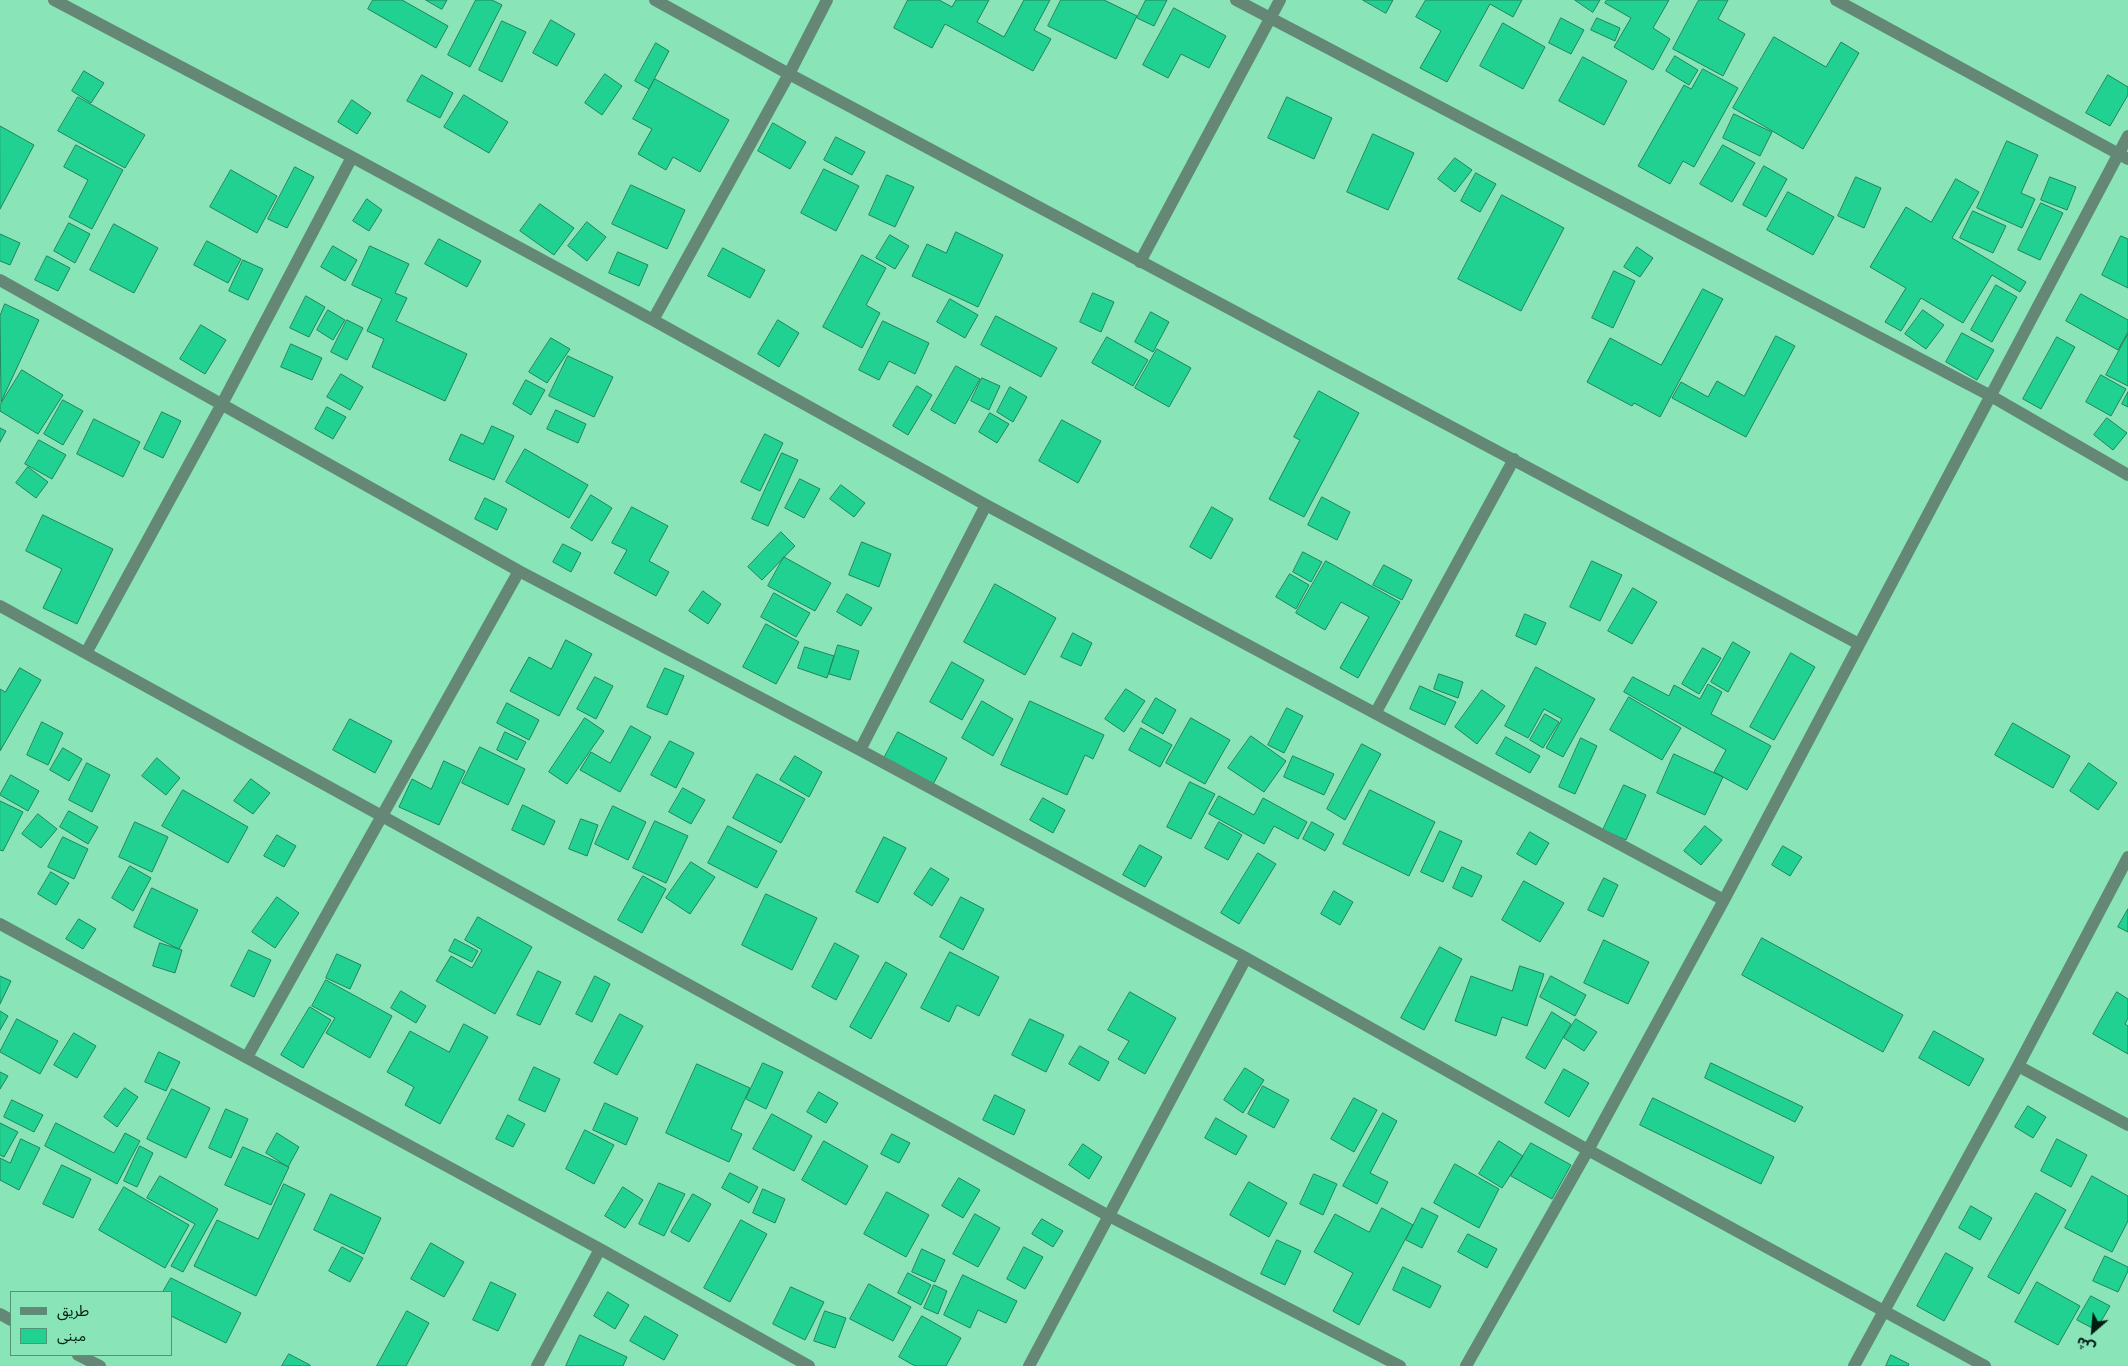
<!DOCTYPE html>
<html>
<head>
<meta charset="utf-8">
<style>
  body { margin:0 }
  #map { position:relative; width:2128px; height:1366px; overflow:hidden; background:#89e4b8; font-family:"Fira Sans","Noto Sans Arabic",sans-serif }
  canvas { display:block }
  .legend { position:absolute; left:10px; top:1291px; width:162px; height:65px; box-sizing:border-box; background:#89e4b8; border:1px solid #539475; margin:0; padding:6px 9px; list-style:none; font-size:15px; color:#011d11 }
  .legend li { display:flex; align-items:center; gap:10px; height:25px }
  .legend b { width:25px; border:1px solid #539475 }
  .north { position:absolute; left:2068px; top:1306px; width:50px; height:50px; -webkit-text-stroke:4px #89e4b8; paint-order:stroke; rotate:207deg; font-size:14px; font-weight:700; line-height:20px; text-align:center; color:#011d11 }
  .north::after { content:''; display:block; margin:auto; width:18px; height:22px; background:#011d11; clip-path:polygon(50% 0,100% 100%,50% 72%,0 100%) }
</style>
</head>
<body>
<div id="map">
<canvas width="2128" height="1366"></canvas>
<ul class="legend">
<li><b style="height:6px;background:#648875"></b>طريق</li>
<li><b style="height:14px;background:#21d191"></b>مبنى</li>
</ul>
<div class="north">ش</div>
</div>
<script>
const ctx = document.querySelector('canvas').getContext('2d');
ctx.lineJoin = 'round';
function paint(path, color) {
  ctx.fillStyle = color;
  ctx.fill(path, 'evenodd');
}
function trace(path, color, width, dash) {
  ctx.strokeStyle = color;
  ctx.lineWidth = width;
  ctx.lineCap = dash ? 'butt' : 'round';
  ctx.setLineDash(dash || []);
  ctx.stroke(path);
}
const building = new Path2D(`
  M373,0H402L448,26L436,48L368,9Z
  M426,0H447L442,9Z
  M476,0H492L502,5L470,67L448,55Z
  M908,0H939L952,7L956,0H989L977,22L1004,37L1024,0H1050L1034,30L1051,39L1033,71L945,24L932,48L894,28Z
  M1061,0H1104L1137,16L1116,59L1048,26Z
  M1146,0H1167L1154,26L1137,18Z
  M1363,0H1393L1386,13Z
  M1426,0H1522L1513,17L1490,4L1447,82L1420,68L1441,31L1416,17Z
  M1575,0H1600L1593,12Z
  M1607,0H1669L1653,28L1670,39L1653,70L1614,47L1631,18L1605,3Z
  M1699,0H1728L1718,19L1745,34L1723,76L1673,49Z
  M1174,8L1226,36L1209,68L1181,54L1168,78L1143,65Z
  M1561,18L1584,30L1571,54L1549,43Z
  M1597,18L1620,28L1615,41L1591,30Z
  M551,20L575,34L557,66L533,53Z
  M502,21L526,32L502,82L479,70Z
  M1503,23L1545,47L1523,89L1480,66Z
  M1774,37L1826,67L1841,42L1859,53L1803,149L1733,108Z
  M656,43L669,51L649,89L635,81Z
  M1675,56L1698,70L1689,85L1666,71Z
  M1583,57L1627,81L1604,125L1559,101Z
  M1703,69L1738,88L1694,167L1683,161L1670,184L1638,166L1684,85L1691,89Z
  M84,71L104,83L91,103L72,91Z
  M605,74L622,86L602,115L585,103Z
  M422,75L453,93L440,118L407,101Z
  M2108,75L2128,87V95L2110,126L2086,113Z
  M655,79L729,120L700,172L673,157L666,170L638,154L652,129L633,119Z
  M464,95L508,122L489,153L444,127Z
  M78,97L145,135L125,168L58,131Z
  M1287,97L1332,118L1314,159L1268,138Z
  M352,100L371,113L357,134L338,122Z
  M1734,114L1772,132L1760,156L1723,138Z
  M773,123L806,142L790,169L758,151Z
  M0,126L34,145L0,209Z
  M1373,134L1414,153L1388,210L1347,192Z
  M836,137L865,152L852,175L824,160Z
  M2007,141L2038,155L2021,193L2035,199L2022,228L1977,208Z
  M76,145L123,170L92,229L69,217L88,180L64,167Z
  M1723,145L1755,163L1732,202L1700,184Z
  M1455,158L1472,170L1455,192L1438,179Z
  M1764,166L1787,179L1766,217L1743,205Z
  M295,167L314,177L287,228L268,219Z
  M824,169L859,186L836,231L801,213Z
  M231,170L277,196L257,233L210,207Z
  M1476,173L1496,184L1480,212L1461,201Z
  M887,175L914,187L895,227L869,215Z
  M1856,177L1881,188L1864,228L1838,216Z
  M2050,177L2076,187L2067,210L2041,200Z
  M1956,179L1979,192L1952,238L2026,282L2020,292L1992,275L1963,323L1921,298L1901,331L1885,322L1906,288L1870,267L1906,207L1931,222Z
  M631,185L685,210L667,249L612,224Z
  M1788,192L1834,217L1813,255L1767,230Z
  M1502,195L1564,228L1521,311L1458,279Z
  M367,199L382,210L369,231L353,221Z
  M2041,203L2063,213L2040,260L2018,250Z
  M540,204L574,228L554,255L520,231Z
  M1973,211L2006,226L1993,253L1960,238Z
  M587,222L606,237L587,261L568,246Z
  M69,223L90,234L75,263L54,251Z
  M114,224L158,248L134,293L90,270Z
  M956,232L1003,255L978,307L912,276L927,244L946,253Z
  M0,234L20,243L10,265L0,261Z
  M890,235L909,246L895,269L876,258Z
  M2121,236L2128,239V288L2102,275Z
  M439,239L481,261L467,287L425,264Z
  M207,241L241,259L228,283L194,265Z
  M333,246L357,260L345,281L321,267Z
  M370,246L409,264L395,293L407,298L396,321L467,354L445,401L372,367L384,339L367,331L382,299L352,285Z
  M1637,247L1653,258L1640,277L1624,267Z
  M723,248L765,270L750,298L708,276Z
  M618,252L648,265L639,286L609,273Z
  M862,255L886,268L866,305L880,313L862,348L823,327Z
  M47,256L70,268L58,291L35,280Z
  M243,260L263,269L248,300L229,291Z
  M1614,271L1635,281L1613,328L1592,318Z
  M1996,285L2017,297L1992,342L1971,330Z
  M1703,289L1723,299L1660,417L1634,403L1632,406L1587,382L1610,338L1661,365Z
  M1093,293L1114,302L1101,332L1080,322Z
  M2081,294L2128,320V332L2118,350L2066,321Z
  M306,296L325,307L309,337L290,328Z
  M950,299L978,315L965,338L937,322Z
  M5,304L39,320L1,402L0,316Z
  M328,310L345,320L333,340L317,330Z
  M1923,310L1944,325L1926,349L1905,334Z
  M1151,312L1169,322L1153,352L1135,342Z
  M996,316L1057,348L1041,377L981,345Z
  M347,320L363,328L347,360L331,352Z
  M778,320L799,333L779,367L758,354Z
  M883,321L929,343L915,374L889,361L879,380L859,370Z
  M201,325L226,340L205,374L180,359Z
  M1962,333L1994,350L1977,380L1946,362Z
  M2128,334V386L2106,375Z
  M1776,336L1795,346L1746,437L1672,398L1681,382L1708,397L1717,381L1744,396Z
  M1107,337L1148,360L1133,386L1092,363Z
  M2057,337L2075,347L2041,409L2023,399Z
  M551,338L570,349L547,383L529,372Z
  M291,344L322,358L312,380L281,367Z
  M1157,349L1191,368L1169,407L1135,388Z
  M568,356L613,377L594,417L549,396Z
  M956,366L980,379L955,424L931,410Z
  M22,370L63,395L38,434L0,411V405Z
  M341,374L363,387L350,410L327,397Z
  M2101,375L2126,389L2111,416L2086,402Z
  M982,378L1000,386L989,410L971,401Z
  M526,380L545,390L531,415L513,404Z
  M917,386L932,395L908,435L893,426Z
  M1010,387L1027,397L1013,422L997,412Z
  M1319,391L1359,413L1304,517L1269,499L1300,440L1294,437Z
  M2128,392V407L2122,404Z
  M63,400L83,411L63,445L44,434Z
  M327,407L346,417L333,439L315,429Z
  M556,410L586,424L578,443L547,429Z
  M162,412L181,421L163,458L144,449Z
  M990,413L1009,424L997,443L979,432Z
  M2107,418L2127,433L2113,450L2094,435Z
  M94,419L140,442L123,477L77,454Z
  M1062,420L1101,441L1078,483L1039,461Z
  M492,426L514,436L494,480L449,460L461,434L483,444Z
  M0,428L6,431L0,442Z
  M765,434L783,443L760,491L741,482Z
  M39,440L66,455L52,479L25,464Z
  M525,449L588,485L569,518L506,482Z
  M782,453L798,460L768,526L752,519Z
  M28,467L48,482L36,498L16,483Z
  M800,479L820,489L804,518L785,508Z
  M841,485L865,503L854,517L830,499Z
  M591,495L612,508L592,541L571,528Z
  M1322,497L1350,512L1337,540L1308,525Z
  M485,498L507,509L497,530L475,519Z
  M632,507L668,526L649,561L669,572L656,596L614,573L627,550L612,543Z
  M1212,507L1233,519L1211,559L1190,547Z
  M43,515L113,549L77,624L43,608L62,569L26,551Z
  M781,532L795,546L762,580L748,567Z
  M862,542L891,554L879,587L849,575Z
  M563,544L581,553L571,572L553,562Z
  M1303,552L1322,562L1311,582L1293,572Z
  M784,557L831,583L815,611L768,586Z
  M1326,561L1400,602L1358,678L1340,668L1369,617L1341,602L1325,630L1296,613Z
  M1592,561L1622,575L1600,621L1570,607Z
  M1384,565L1412,580L1402,600L1373,585Z
  M1290,574L1309,585L1296,609L1276,597Z
  M995,584L1056,618L1025,675L964,642Z
  M1633,588L1657,602L1632,644L1608,631Z
  M703,591L721,604L708,624L689,611Z
  M774,593L810,613L796,637L761,617Z
  M847,594L872,608L861,626L837,612Z
  M1525,614L1546,623L1536,645L1516,636Z
  M766,624L799,642L776,684L743,667Z
  M1073,633L1092,643L1081,666L1061,657Z
  M566,640L592,654L559,716L510,691L529,657L551,669Z
  M1733,642L1750,652L1728,692L1711,682Z
  M838,645L859,651L850,680L829,674Z
  M805,647L834,656L827,678L798,668Z
  M1703,648L1721,658L1699,694L1682,684Z
  M1791,653L1815,667L1774,740L1750,727Z
  M952,662L984,680L962,720L930,702Z
  M1536,667L1595,699L1563,757L1546,748L1562,719L1544,709L1528,738L1505,726Z
  M20,668L41,680L0,751V689L5,692Z
  M665,668L684,676L667,715L647,707Z
  M1439,674L1463,682L1458,698L1434,689Z
  M595,677L613,686L596,719L577,709Z
  M1633,677L1669,696L1674,685L1700,699L1708,684L1722,692L1711,714L1771,746L1747,790L1714,772L1726,750L1624,692Z
  M1420,686L1456,702L1445,725L1410,709Z
  M1126,689L1145,701L1124,732L1105,719Z
  M1482,690L1505,706L1477,744L1455,727Z
  M1629,697L1681,728L1662,760L1610,730Z
  M1156,698L1176,710L1163,734L1142,722Z
  M982,701L1013,719L993,756L962,738Z
  M1030,701L1104,735L1093,759L1085,755L1067,795L1001,765Z
  M507,703L539,720L529,740L497,723Z
  M1287,708L1303,716L1284,753L1268,745Z
  M1545,714L1559,722L1543,748L1530,740Z
  M585,718L604,731L567,784L549,772Z
  M1191,718L1230,740L1205,784L1166,763Z
  M350,719L392,741L375,773L333,750Z
  M42,722L63,733L48,765L27,755Z
  M2013,723L2070,756L2053,788L1995,755Z
  M631,726L651,737L620,792L580,770L591,752L610,763Z
  M1141,728L1172,745L1160,767L1129,750Z
  M505,732L526,742L517,760L497,750Z
  M898,732L947,758L931,788L882,762Z
  M1251,736L1286,761L1264,792L1228,768Z
  M1506,737L1540,756L1530,773L1496,754Z
  M1581,738L1597,746L1575,794L1559,787Z
  M670,741L694,753L676,788L651,775Z
  M1362,744L1381,754L1345,820L1327,809Z
  M480,747L525,769L508,805L462,783Z
  M63,748L82,759L69,781L50,770Z
  M1674,754L1723,777L1705,815L1657,793Z
  M795,756L822,772L809,797L780,780Z
  M1293,756L1334,774L1324,795L1284,777Z
  M157,758L180,778L166,795L142,776Z
  M444,761L465,771L439,825L399,807L412,779L431,789Z
  M87,763L110,775L92,812L69,800Z
  M2089,763L2117,783L2098,810L2070,791Z
  M757,774L805,799L781,843L733,818Z
  M11,775L39,791L28,811L0,795Z
  M251,779L270,793L253,814L234,801Z
  M1190,782L1215,794L1191,839L1167,827Z
  M1624,785L1646,795L1626,840L1603,830Z
  M683,788L705,800L691,824L669,812Z
  M183,790L248,827L228,863L162,826Z
  M1370,790L1435,822L1409,876L1343,844Z
  M1219,796L1254,815L1263,798L1307,822L1298,839L1274,826L1264,844L1209,814Z
  M1043,798L1065,810L1053,833L1030,820Z
  M0,801L23,812L3,851L0,850Z
  M523,805L555,821L544,845L512,830Z
  M613,806L646,822L628,860L595,844Z
  M69,811L98,827L88,844L60,827Z
  M38,814L57,829L41,848L22,834Z
  M581,819L598,825L587,856L569,849Z
  M655,821L688,836L666,883L633,868Z
  M135,822L168,837L152,872L119,857Z
  M1219,822L1242,835L1228,860L1205,848Z
  M1312,822L1334,834L1325,851L1303,839Z
  M728,826L777,851L757,888L708,863Z
  M1705,826L1722,840L1701,865L1684,851Z
  M1440,831L1462,841L1443,882L1421,872Z
  M1530,832L1549,843L1536,865L1517,854Z
  M277,835L296,846L284,867L264,856Z
  M63,837L88,849L74,879L48,867Z
  M884,837L906,848L878,903L856,892Z
  M1140,845L1162,857L1145,887L1123,875Z
  M1783,846L1802,857L1790,876L1772,865Z
  M1258,853L1276,864L1239,924L1221,913Z
  M691,862L715,877L690,914L666,898Z
  M130,866L151,878L133,911L112,898Z
  M1462,867L1482,876L1472,897L1453,888Z
  M931,868L949,879L932,906L914,894Z
  M51,872L69,883L56,905L38,894Z
  M643,876L666,889L642,933L618,920Z
  M1604,878L1618,885L1603,917L1588,910Z
  M1524,881L1564,903L1540,942L1502,920Z
  M152,888L198,910L179,949L134,927Z
  M1334,891L1353,902L1340,925L1321,914Z
  M766,894L817,918L792,970L742,945Z
  M277,897L299,913L275,948L252,932Z
  M961,897L984,909L963,950L940,937Z
  M2128,909V932L2118,927Z
  M478,917L532,947L495,1014L436,981L451,956L472,968L482,950L465,940Z
  M79,919L96,929L83,949L66,939Z
  M1762,938L1903,1015L1883,1052L1742,975Z
  M455,939L478,951L472,962L449,951Z
  M1604,940L1649,962L1628,1004L1584,983Z
  M160,943L182,950L175,973L153,966Z
  M835,943L859,956L836,1000L812,987Z
  M1440,947L1462,959L1424,1030L1401,1018Z
  M249,950L271,960L254,997L231,986Z
  M950,952L999,977L979,1016L957,1005L949,1022L921,1008Z
  M337,954L361,965L350,989L326,978Z
  M886,962L907,974L871,1039L850,1027Z
  M1520,966L1544,974L1527,1026L1502,1017L1496,1036L1455,1021L1471,976L1512,991Z
  M538,971L561,982L540,1025L517,1015Z
  M0,976L11,981L0,1004Z
  M595,976L610,984L592,1022L576,1014Z
  M1551,976L1586,995L1575,1016L1540,997Z
  M326,980L392,1016L370,1058L326,1033L335,1018L312,1006Z
  M401,991L426,1006L416,1023L391,1008Z
  M1130,992L1176,1018L1145,1074L1118,1059L1129,1041L1108,1030Z
  M2117,992L2128,999V1018L2125,1024L2128,1026V1054L2093,1034Z
  M310,1007L331,1020L303,1068L281,1055Z
  M0,1011L8,1016L0,1030Z
  M1552,1012L1571,1024L1545,1069L1526,1058Z
  M620,1014L643,1026L617,1075L594,1063Z
  M17,1019L58,1041L40,1074L0,1052Z
  M1030,1019L1064,1035L1046,1072L1012,1055Z
  M1576,1019L1597,1032L1584,1051L1564,1038Z
  M464,1024L488,1037L440,1124L405,1105L414,1087L387,1072L410,1031L449,1052Z
  M1934,1031L1984,1059L1969,1086L1919,1058Z
  M74,1033L96,1046L77,1078L54,1065Z
  M1080,1046L1109,1062L1099,1081L1069,1064Z
  M159,1052L180,1062L166,1091L145,1082Z
  M763,1063L783,1072L766,1109L746,1099Z
  M1711,1063L1803,1107L1795,1122L1705,1078Z
  M697,1064L750,1088L731,1129L742,1134L729,1162L666,1133Z
  M534,1067L560,1079L545,1112L519,1100Z
  M1245,1068L1264,1080L1243,1113L1224,1100Z
  M1564,1069L1589,1083L1569,1117L1545,1103Z
  M0,1072L8,1076L0,1089Z
  M1263,1086L1289,1100L1274,1128L1248,1114Z
  M125,1088L138,1097L117,1127L104,1117Z
  M172,1089L210,1108L186,1158L147,1139Z
  M819,1092L838,1103L826,1123L807,1112Z
  M995,1095L1025,1110L1014,1135L983,1120Z
  M1354,1098L1377,1110L1354,1152L1331,1139Z
  M1653,1098L1774,1157L1761,1184L1640,1125Z
  M12,1100L43,1115L34,1132L4,1117Z
  M605,1103L638,1118L626,1145L593,1130Z
  M2028,1106L2046,1117L2033,1138L2015,1127Z
  M226,1109L248,1119L231,1158L209,1148Z
  M1383,1113L1397,1121L1370,1173L1388,1182L1377,1204L1343,1186Z
  M772,1114L812,1136L794,1171L753,1149Z
  M508,1115L525,1124L513,1147L496,1139Z
  M1216,1118L1247,1136L1236,1155L1205,1138Z
  M0,1123L18,1132L4,1157L0,1155Z
  M56,1123L114,1153L125,1133L140,1141L117,1184L45,1146Z
  M585,1130L614,1145L594,1184L566,1169Z
  M277,1133L299,1147L288,1167L266,1153Z
  M892,1134L910,1143L899,1163L881,1154Z
  M21,1139L40,1148L19,1190L0,1180V1158L10,1163Z
  M2057,1139L2087,1155L2071,1187L2041,1171Z
  M824,1141L868,1166L846,1205L802,1180Z
  M1499,1141L1523,1156L1502,1188L1479,1174Z
  M1531,1143L1571,1165L1552,1199L1511,1176Z
  M1083,1144L1102,1157L1089,1179L1069,1165Z
  M140,1146L153,1153L137,1187L124,1181Z
  M243,1147L289,1167L271,1205L225,1185Z
  M1455,1164L1499,1189L1479,1228L1434,1203Z
  M62,1165L91,1179L73,1218L43,1204Z
  M730,1173L758,1187L749,1203L722,1188Z
  M1314,1174L1337,1184L1323,1215L1300,1204Z
  M160,1176L218,1209L183,1272L171,1266L195,1224L147,1198Z
  M2092,1176L2128,1196V1221L2112,1252L2065,1228Z
  M959,1178L980,1190L963,1218L942,1206Z
  M1249,1182L1287,1203L1269,1237L1230,1215Z
  M659,1183L685,1194L664,1236L639,1224Z
  M284,1184L305,1194L256,1296L194,1266L217,1220L258,1239Z
  M124,1187L189,1225L165,1268L99,1230Z
  M623,1187L643,1200L625,1228L605,1216Z
  M763,1189L785,1199L775,1223L753,1213Z
  M887,1192L929,1215L906,1257L864,1234Z
  M2036,1193L2066,1210L2019,1294L1988,1277Z
  M331,1194L381,1218L364,1254L314,1230Z
  M693,1194L711,1204L689,1242L671,1232Z
  M1971,1206L1992,1218L1980,1240L1959,1228Z
  M1382,1208L1413,1225L1359,1325L1333,1311L1353,1273L1314,1252L1335,1214L1369,1232Z
  M1422,1208L1438,1216L1422,1248L1406,1240Z
  M975,1214L1000,1228L978,1267L953,1254Z
  M1042,1219L1063,1231L1053,1247L1032,1234Z
  M741,1220L767,1234L730,1302L704,1288Z
  M1468,1234L1497,1249L1487,1268L1458,1252Z
  M1277,1240L1301,1251L1285,1285L1261,1274Z
  M431,1243L464,1262L444,1297L411,1279Z
  M342,1247L363,1258L350,1282L329,1271Z
  M1024,1247L1043,1257L1025,1289L1007,1279Z
  M922,1249L945,1260L935,1282L912,1272Z
  M1946,1253L1973,1268L1944,1321L1917,1306Z
  M2105,1256L2128,1267V1271L2118,1292L2093,1281Z
  M1403,1267L1441,1286L1430,1308L1393,1290Z
  M908,1273L931,1285L921,1305L898,1293Z
  M963,1275L1017,1301L1006,1323L978,1310L970,1328L944,1315Z
  M171,1278L241,1313L226,1343L171,1316V1292H163Z
  M491,1282L516,1294L498,1331L473,1320Z
  M2037,1282L2080,1306L2058,1345L2015,1322Z
  M869,1284L911,1307L893,1341L850,1319Z
  M934,1285L947,1291L938,1314L924,1308Z
  M791,1287L824,1302L805,1340L773,1324Z
  M608,1292L629,1305L615,1329L594,1316Z
  M2091,1296L2110,1306L2096,1330L2077,1320Z
  M407,1311L429,1323L406,1366H377Z
  M825,1311L846,1318L835,1348L814,1341Z
  M645,1316L678,1335L664,1360L630,1341Z
  M922,1316L961,1338L946,1366H915L899,1357Z
  M580,1335L627,1357L623,1366H566Z
  M289,1354L310,1365V1366H282Z
  M1891,1355L1909,1364L1908,1366H1886Z`);
paint(building, '#21d191');
trace(building, '#20845c', 1);
trace(new Path2D(`
  M54,0L352,157L653,320L986,505L1724,900
  M655,0L789,74L1859,644
  M1236,0L1991,396L2128,475
  M1836,0L2128,159
  M1140,262L1280,0
  M0,280L519,571L860,750L1246,958L1588,1150L1985,1366
  M653,320L789,74L827,0
  M0,606L1109,1216L1400,1366
  M86,653L222,404L352,157
  M1376,712L1514,459
  M860,750L986,505
  M0,924L600,1249L809,1366
  M247,1057L519,571
  M2018,1066L2128,1125
  M537,1366L600,1249
  M1029,1366L1246,958
  M1466,1366L1588,1150L1724,900L2128,136
  M1854,1366L2018,1066L2128,857`), '#648875', 12);
trace(new Path2D(`
  M0,1314L11,1320
  M78,1355L100,1366`), '#648875', 12);
</script>
</body>
</html>
